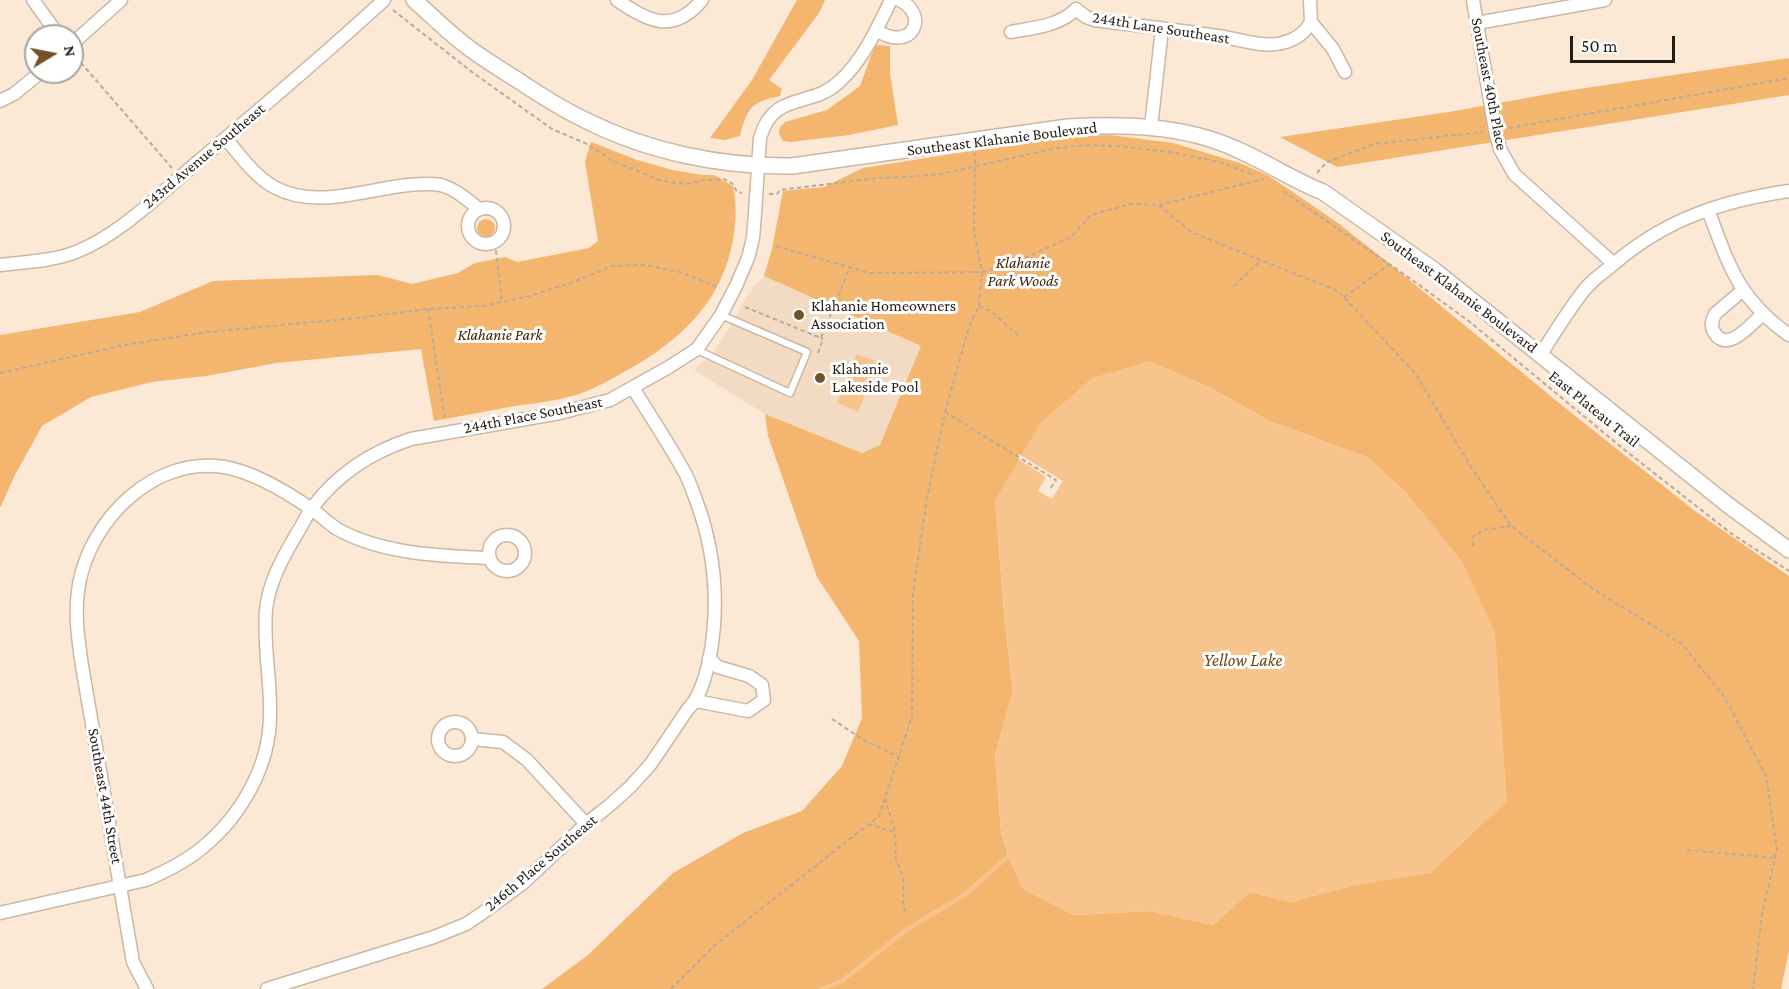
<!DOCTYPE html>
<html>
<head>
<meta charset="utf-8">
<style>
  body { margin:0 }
  #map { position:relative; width:1789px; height:989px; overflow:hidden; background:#fbe8d5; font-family:"Crimson Pro",serif }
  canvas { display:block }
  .north { position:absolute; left:24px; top:24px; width:60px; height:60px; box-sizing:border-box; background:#fff; border:2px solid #a7a4a1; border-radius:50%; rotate:80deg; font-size:16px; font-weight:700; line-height:24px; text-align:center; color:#231c15 }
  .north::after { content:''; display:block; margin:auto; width:21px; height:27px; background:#735129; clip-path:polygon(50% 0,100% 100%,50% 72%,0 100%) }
  .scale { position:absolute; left:1570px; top:36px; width:105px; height:27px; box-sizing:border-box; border:3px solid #231c15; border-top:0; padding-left:8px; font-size:18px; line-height:21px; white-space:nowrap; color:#231c15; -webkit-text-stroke:4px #fff; paint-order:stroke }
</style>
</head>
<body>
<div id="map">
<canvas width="1789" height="989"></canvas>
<div class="north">N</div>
<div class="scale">50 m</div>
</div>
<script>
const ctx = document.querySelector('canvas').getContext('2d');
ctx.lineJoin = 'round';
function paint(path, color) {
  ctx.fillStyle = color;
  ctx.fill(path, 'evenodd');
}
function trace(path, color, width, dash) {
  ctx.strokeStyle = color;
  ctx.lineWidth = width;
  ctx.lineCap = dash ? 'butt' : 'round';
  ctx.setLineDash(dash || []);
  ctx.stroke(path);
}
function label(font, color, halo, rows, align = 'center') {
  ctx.font = font + ' "Crimson Pro",serif';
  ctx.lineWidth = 6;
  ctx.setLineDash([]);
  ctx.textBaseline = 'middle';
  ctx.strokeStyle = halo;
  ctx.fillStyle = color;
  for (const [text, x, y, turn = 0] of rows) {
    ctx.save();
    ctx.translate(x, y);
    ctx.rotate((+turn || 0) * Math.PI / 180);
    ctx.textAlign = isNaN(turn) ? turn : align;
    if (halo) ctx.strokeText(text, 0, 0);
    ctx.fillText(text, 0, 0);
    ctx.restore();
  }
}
paint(new Path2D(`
  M764,276L921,346L881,445L862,453L765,414L694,370L713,353L731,325L749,292Z`), '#f2dbc2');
paint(new Path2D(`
  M797,0H825L819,13L769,80L782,89L780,96C751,102 747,108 740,136L725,140L710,138L752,80Z
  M875,45L890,46V73L898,125L849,135L790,142L783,141L779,134L780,127L785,122L827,110L860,86Z
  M1789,58V95L1337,167L1280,137L1449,112L1565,91Z
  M1110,135L1173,143L1240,163L1267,175L1287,188L1338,223L1390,264L1564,407L1695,511L1789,576V951L1781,989H542L588,955L673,873L743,833L802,811L842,766L862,718L859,641L817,577L768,436L765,414L862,453L880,445L921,346L764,276L772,249L783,191L824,187L863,168L1059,137ZM1150,362L1207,386L1270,421L1369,458L1351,886L1290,902L1250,892L1213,925L1150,911L1074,915L1023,889L1008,856L1001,831L995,755L1013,691L1005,624L995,500Z
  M591,142L637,160L673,170L702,175H714L733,186C737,204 736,222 733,240C722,301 682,339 631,368C615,377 600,386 582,393C561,400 538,403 515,406C488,411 461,416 434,421L421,349L276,363L206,376L152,382L91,397L42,426L15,475L0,508V335L140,312L213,281L378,275L412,284L458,273L475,263L505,257L517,262L589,248L598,241L585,162Z
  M477 228a9 9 0 1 1 18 0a9 9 0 1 1-18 0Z`), '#f4b56e');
paint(new Path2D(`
  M857,354L878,362L858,412L837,403Z
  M1150,361L1207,386L1270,421L1369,458L1405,491L1462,561L1495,632L1507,801L1431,873L1351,886L1290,902L1250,892L1213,925L1150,911L1074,915L1023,889L1008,856L1001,831L995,755L1013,691L1005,624L995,500L1041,422L1092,378Z`), '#f6c48c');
paint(new Path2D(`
  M1019,454L1063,481L1052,499L1038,491L1046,477L1017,458Z`), '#fbe8d5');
trace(new Path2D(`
  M822,989L842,981L906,930L967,893L1008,856`), '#f6c48c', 4.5);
const service = new Path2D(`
  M697,350L790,393L807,352L721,315`);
const minor = new Path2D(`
  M33,0L59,36
  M617,0C648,21 673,35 702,0
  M1310,0L1311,22L1333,49L1345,72
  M1473,0L1495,130L1500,149L1514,174L1614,264
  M1477,23L1605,0
  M876,30C913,54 930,14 899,0
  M1011,32C1032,28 1060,26 1076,9L1086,17L1094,20C1135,25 1177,30 1218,36C1239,39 1262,48 1282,43C1295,40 1305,33 1311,22
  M72,44L121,0
  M0,101L14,94L41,72
  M1151,127L1162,29
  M226,139C240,155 254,176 274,187C316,210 365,189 409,185C419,184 430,183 441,185C455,189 468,200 479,209
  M468 226a18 18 0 1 1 36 0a18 18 0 1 1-36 0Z
  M1708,210C1729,265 1738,299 1789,335
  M0,265C25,262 53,261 76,252C119,235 159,195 194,165C258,111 322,57 384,0
  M1743,290L1715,314C1712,320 1710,326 1714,332C1727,355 1752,323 1763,314
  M1541,354C1555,332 1569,309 1585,289C1594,278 1606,271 1616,262C1668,218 1723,201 1789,191
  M489 553a18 18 0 1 1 36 0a18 18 0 1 1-36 0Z
  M696,701L748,711L764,700L762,685L749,676L718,667L709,658
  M438 739a17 17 0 1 1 34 0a17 17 0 1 1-34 0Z
  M473,739L503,742L527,760L586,824
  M0,913L146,880C166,871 185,862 202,848C241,816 270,766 270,715C271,680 263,645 266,610C269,582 282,559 296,535C302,526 306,516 312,508C338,473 371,452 411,439L560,413L610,400L669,367L697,349L721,315L736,286L748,258L753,238L755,213L760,138C774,90 810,109 839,82C863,60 877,29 891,0
  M147,989L133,962L82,666C78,638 74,612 79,584C91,519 154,456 224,467C254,472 285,491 310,508C320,514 328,524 339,530C383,554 440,556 489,558
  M267,989L434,937L466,924L481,914L522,884L586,824L610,805L630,787L650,765L688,709C701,697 708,668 711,650C719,600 714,548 696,500C693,492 690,483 686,475C670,445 651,417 633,388`);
const tertiary = new Path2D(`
  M414,0C432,16 450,34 469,48C485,60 502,70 519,81C540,95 562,109 585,120C648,152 722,167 792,166L1068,127C1124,124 1184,125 1236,149C1266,162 1293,180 1323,192L1434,270L1728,505L1789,550`);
trace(service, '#c9b8a5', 9);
trace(minor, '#c9b8a5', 15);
trace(tertiary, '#c9b8a5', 18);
trace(new Path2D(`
  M393,10L472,72L552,129L585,143L615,162L662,181L687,184L703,180L724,179L733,184L737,192L742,193
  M76,57L172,168
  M1509,128L1789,78
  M1317,173L1327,162L1374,144L1483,132
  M1283,191L1415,282L1470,322L1626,451L1732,534L1789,571
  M769,194H777L780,190L878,178L909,177L941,174L1057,148L1090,145L1128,147L1176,153L1223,163L1252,174
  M1159,205L1191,232L1338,291L1415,373L1473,470L1511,526L1592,588L1682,644L1725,698L1766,776L1777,849L1762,914L1753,989
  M495,243L502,302
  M776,246L869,273L982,272L1009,265L1071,237L1091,215L1131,204L1159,205L1264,179
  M1234,286L1261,260
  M1344,297L1390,264
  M979,306L992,312L1019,336
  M745,307L821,338L850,267
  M428,309L445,419
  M818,353L823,339L821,338
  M0,373L124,345L208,332L367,317L428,309L483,306L530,296L576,281L612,266L645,265L680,272L720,288
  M945,412L1056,480L1050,489
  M1473,546V537L1483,530L1511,526
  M832,719L862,739L899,757
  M885,798L895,832L896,859L903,877V902L905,911
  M868,824L894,832
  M1687,850L1775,858
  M671,989L714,946L879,816L912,716L913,593L927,498L945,412L969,327L979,306L982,272L974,231L975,153`), '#baaa9b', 2, [4.5, 3]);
trace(service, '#fff', 6);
trace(minor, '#fff', 12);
trace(tertiary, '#fff', 15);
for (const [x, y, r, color] of [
  [799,315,6,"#735129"],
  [820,378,6,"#735129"]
]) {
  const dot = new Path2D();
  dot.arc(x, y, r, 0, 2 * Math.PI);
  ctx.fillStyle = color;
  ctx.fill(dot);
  trace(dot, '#fff', 2);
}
label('16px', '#231c15', '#fff', [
  ["244th Lane Southeast",1161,28,9],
  ["Southeast 40th Place",1489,84,79],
  ["Southeast Klahanie Boulevard",1002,139,-7],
  ["243rd Avenue Southeast",204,156,-40],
  ["Southeast Klahanie Boulevard",1459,292,37],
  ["East Plateau Trail",1594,409,39],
  ["244th Place Southeast",533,415,-11],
  ["Southeast 44th Street",105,796,80],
  ["246th Place Southeast",541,863,-40]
]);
label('italic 16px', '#3d2404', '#fff', [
  ["Klahanie",1023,263],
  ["Park Woods",1023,281],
  ["Klahanie Park",500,335]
]);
label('16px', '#231c15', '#fff', [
  ["Klahanie Homeowners",811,306],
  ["Association",811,324],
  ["Klahanie",832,369],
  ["Lakeside Pool",832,387]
], 'left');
label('italic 18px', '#6e460e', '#fff', [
  ["Yellow Lake",1243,660]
]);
</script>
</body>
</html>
